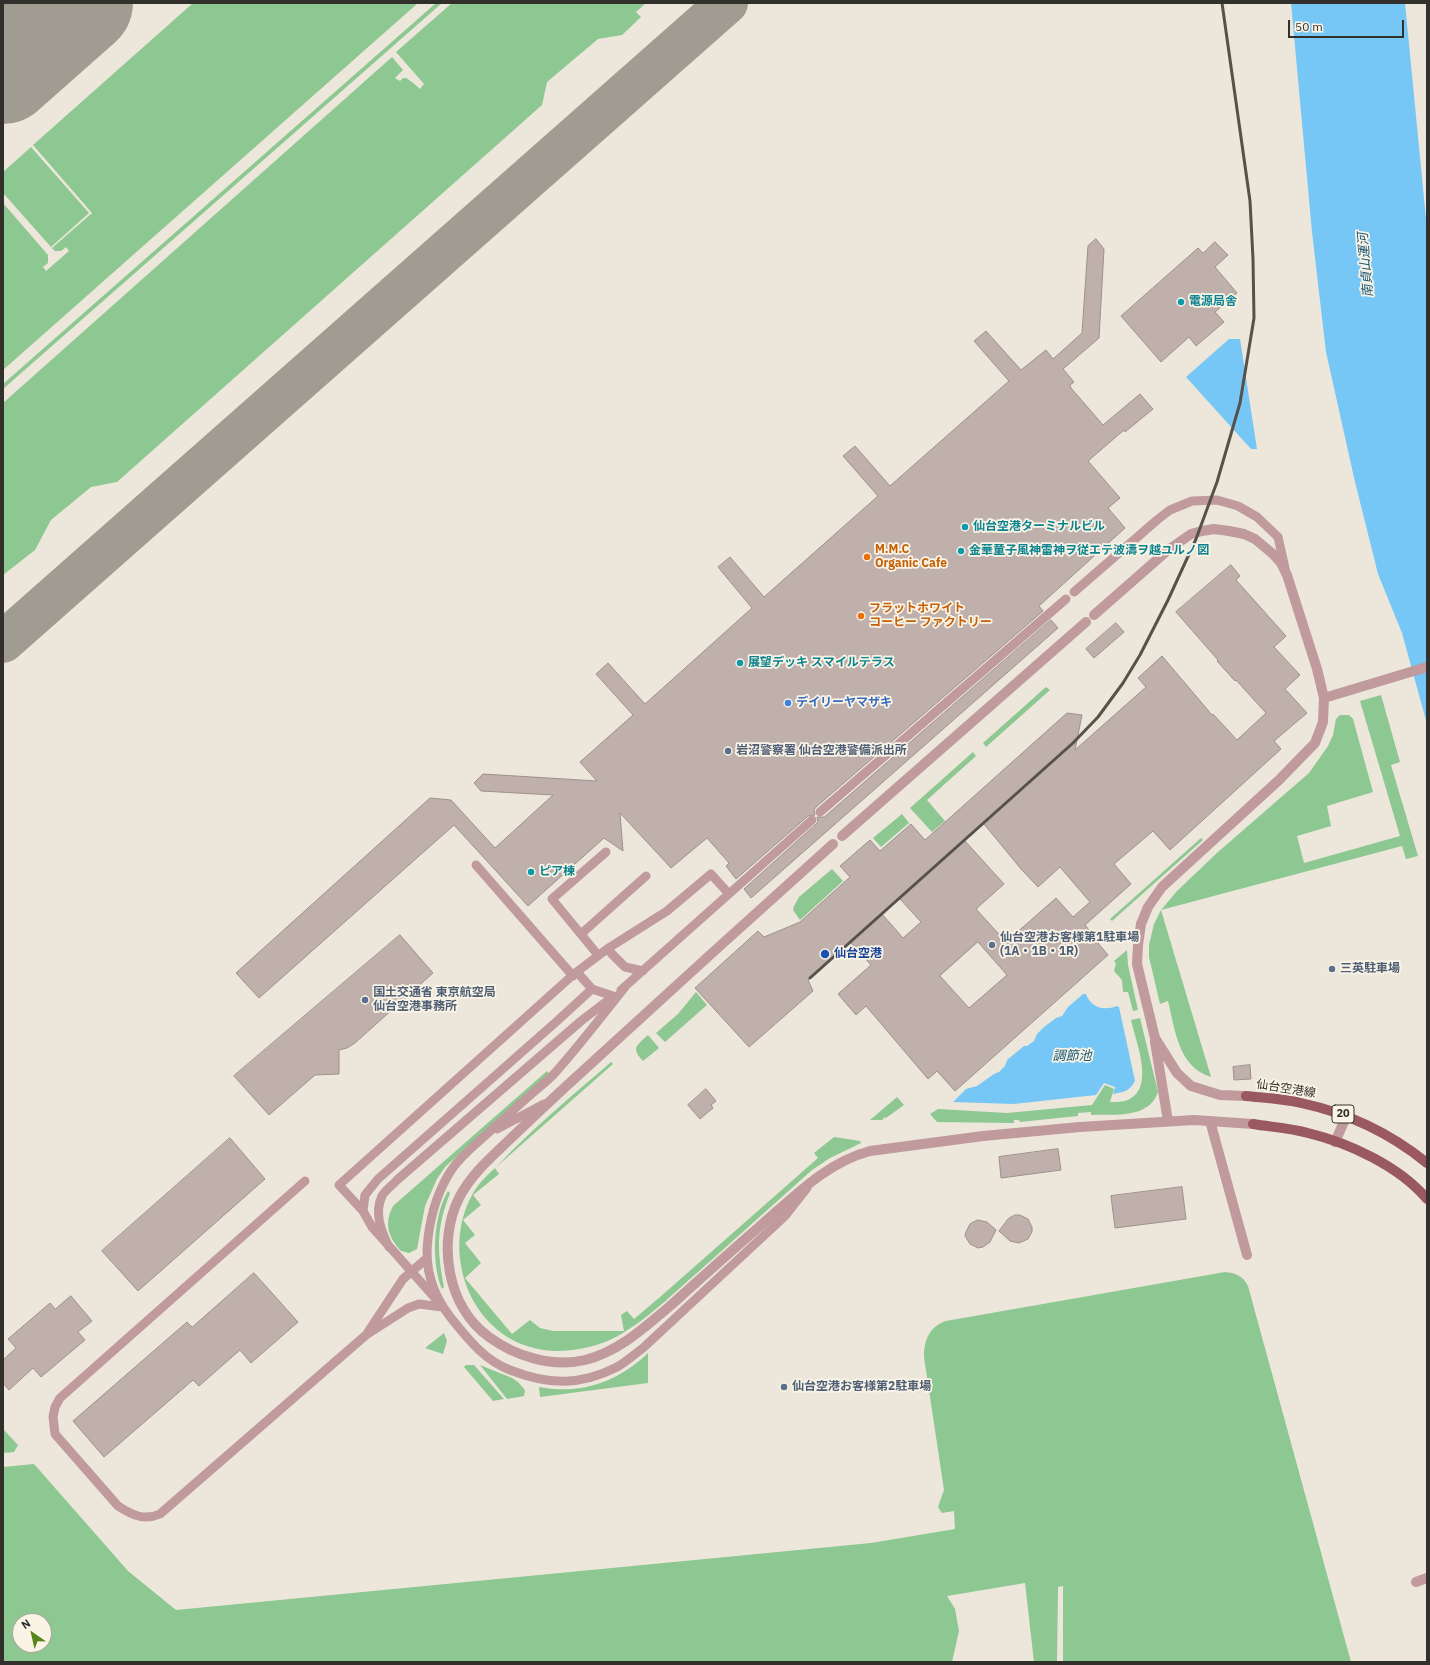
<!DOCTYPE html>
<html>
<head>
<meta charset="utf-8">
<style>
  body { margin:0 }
  #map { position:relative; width:1430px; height:1665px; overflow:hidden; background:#ece7da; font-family:"IBM Plex Sans",sans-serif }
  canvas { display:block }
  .frame { position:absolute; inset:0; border:4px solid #32302b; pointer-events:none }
  .north { position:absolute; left:12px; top:1613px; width:40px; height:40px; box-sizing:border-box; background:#faf4e7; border:1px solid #aaa69c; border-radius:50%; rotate:326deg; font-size:11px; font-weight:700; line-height:16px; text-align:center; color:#32302b }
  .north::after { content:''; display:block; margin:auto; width:14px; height:18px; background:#54861a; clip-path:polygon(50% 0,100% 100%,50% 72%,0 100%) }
  .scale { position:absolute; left:1288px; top:20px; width:116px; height:18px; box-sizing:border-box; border:2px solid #32302b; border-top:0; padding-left:5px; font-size:12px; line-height:14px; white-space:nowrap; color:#32302b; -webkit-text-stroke:3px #faf4e7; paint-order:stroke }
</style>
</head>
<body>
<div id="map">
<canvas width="1430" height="1665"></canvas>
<div class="frame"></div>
<div class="north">N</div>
<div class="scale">50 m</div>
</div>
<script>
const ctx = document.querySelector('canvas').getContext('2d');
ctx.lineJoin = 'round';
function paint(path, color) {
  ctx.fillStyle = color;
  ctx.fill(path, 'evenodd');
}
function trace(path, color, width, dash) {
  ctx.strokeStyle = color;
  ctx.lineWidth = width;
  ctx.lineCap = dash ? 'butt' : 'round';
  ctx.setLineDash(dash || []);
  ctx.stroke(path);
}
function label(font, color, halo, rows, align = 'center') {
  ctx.font = font + ' "IBM Plex Sans","Noto Sans JP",sans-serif';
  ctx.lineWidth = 3.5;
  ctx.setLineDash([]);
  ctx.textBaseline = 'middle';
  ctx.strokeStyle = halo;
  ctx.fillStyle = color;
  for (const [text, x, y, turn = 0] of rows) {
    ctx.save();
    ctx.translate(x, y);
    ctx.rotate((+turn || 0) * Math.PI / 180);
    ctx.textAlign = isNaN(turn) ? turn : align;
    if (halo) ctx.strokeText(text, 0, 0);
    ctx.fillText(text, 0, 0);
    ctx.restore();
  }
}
paint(new Path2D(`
  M193,3H418L3,370V203L48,255V263L43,267L46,271L69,251L66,247L61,251H55L52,248L92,213L33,145Z
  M436,3H442L3,389V384Z
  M452,3H646L636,12L641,17L622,35L598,39L547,82L542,105L117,482L91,487L51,520L35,550L3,575V403L392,57L403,70L395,78L400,81L403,78H406L412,82L420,89L424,84L396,52Z
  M31,147L89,213L51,247L3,193V172Z
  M1046,687L1050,690L986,747L983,743Z
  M1381,695L1400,762L1391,765L1418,856L1406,859L1402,846L1161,910L1211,1077C1178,1067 1175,1029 1168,1001L1160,1004L1149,957V945L1154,924L1161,910L1177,891L1218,852L1309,773L1328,746L1333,735L1336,719L1340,715H1349L1353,719L1373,792L1327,806L1331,826L1297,836L1304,863L1400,836L1360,701Z
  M973,752L976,756L927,800L945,821L932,832L910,808Z
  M902,814L909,823L881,847L873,838Z
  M1201,838L1203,840L1112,921L1110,919Z
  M832,869L843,881L800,920L793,910L794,906L799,897Z
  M1127,950L1128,965L1138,1010L1133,1011L1128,992H1123L1122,980L1114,971L1116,964L1114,961Z
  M696,992L707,1005L665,1042L656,1033L678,1014Z
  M1140,1018L1158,1092C1149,1119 1115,1114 1091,1115V1112L1078,1113V1116L1020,1122L1019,1120H1014V1123L937,1122L930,1114L938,1109L1007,1113L1092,1105L1105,1085L1114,1089L1110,1102C1114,1102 1120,1102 1125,1101C1157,1091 1136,1043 1131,1020Z
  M648,1035L659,1048L643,1061C631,1048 636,1046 648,1035Z
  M611,1062L613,1064L495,1168L499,1174L473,1195L481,1205L463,1220L475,1235L465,1243L481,1263L465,1278L512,1334L530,1320L540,1328L553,1331H624L621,1315L627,1311L634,1319L660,1297L818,1158L814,1153L834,1137L860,1141L861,1143L830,1158L812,1170C774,1204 736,1238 698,1272C673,1294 636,1330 605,1342C583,1350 557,1354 534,1348C469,1332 441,1252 472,1195C478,1183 489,1174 498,1165C533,1128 573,1095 611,1062Z
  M547,1071L549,1074L445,1167L437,1179L425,1206L417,1249L409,1253L401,1251C388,1237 384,1223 393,1206Z
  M897,1097L904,1105L886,1118L885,1117L882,1120H870Z
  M448,1191L450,1193C436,1230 437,1249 444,1287L442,1289C431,1263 433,1216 448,1191Z
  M1225,1272C1236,1273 1243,1276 1248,1286L1351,1662H1063V1586L1058,1587L1057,1662H1034L1025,1583L947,1596L955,1609L959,1631L952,1662H3V1467L34,1464L128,1571L176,1610L871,1543L955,1529L954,1511L942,1513L938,1507L944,1490L924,1357C924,1340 929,1327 946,1321ZM20,1621H44V1645H20Z
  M444,1333L447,1341L443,1354L425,1348Z
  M648,1353V1383L540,1397L539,1387C581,1395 618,1382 648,1353Z
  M466,1365H474L504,1399L493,1401L464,1367Z
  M480,1365L512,1378L518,1382L525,1390L524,1396L507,1399Z
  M3,1429L18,1445L14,1452L3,1453Z`), '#8dc791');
paint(new Path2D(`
  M1291,3H1405L1427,229V724L1402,633L1378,574L1355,482L1326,352L1312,232Z
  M1229,339H1240L1257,449H1251L1186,377Z
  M1083,994H1086C1091,1008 1104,1011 1117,1006L1119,1007L1135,1081C1130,1091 1124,1092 1113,1094L1115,1087L1104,1083L1096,1095L1014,1104L953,1102L966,1089L977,1086L994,1074L999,1072L1005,1066L1007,1060L1024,1046H1027L1034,1041L1037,1034L1044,1027L1056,1018L1062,1016L1068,1007Z`), '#76c7f5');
trace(new Path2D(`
  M3,642L727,3`), '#a09c92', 42);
trace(new Path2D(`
  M3,72L81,3`), '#a09c92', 104);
const building = new Path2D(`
  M1096,239L1104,249L1099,338L1063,369L1074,382L1070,385L1071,388L1103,425L1140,394L1153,409L1125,432L1124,430L1088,461L1120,498L1108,508L1125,528L1039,606L1043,611L816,807L814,810L815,815L808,816L736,879L726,866L729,863L707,838L671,868L620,813L623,851L604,838L528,906L454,825L259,998L236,973L430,798L451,800L495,848L553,795L481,791L474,783L483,774L597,781L580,762L633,715L596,674L608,663L645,704L752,608L718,567L730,557L764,597L878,496L843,456L855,446L890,486L1009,381L974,341L986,331L1021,370L1046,350L1053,359L1082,333L1088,246Z
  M1215,242L1228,255L1215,267L1237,293L1215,312L1224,322L1196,346L1189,337L1161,362L1121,316L1198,248L1203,253Z
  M1231,565L1240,576L1236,580L1286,636L1274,647L1300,675L1285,689L1307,713L1274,741L1281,749L1170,850L1153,831L1114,864L1131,884L1085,925L1093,935L1092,936L1108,955L955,1091L937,1071L928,1079L866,1006L856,1015L838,994L871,965L850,942L808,980L813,991L749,1047L695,988L758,931L764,937L800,922L850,877L840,866L870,840L880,851L911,824L925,840L1067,713L1082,715L1075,750L1146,687L1138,678L1162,656L1212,715L1213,714L1237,740L1266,713L1236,680L1235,681L1217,661L1218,660L1176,612ZM984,824L1021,869L1038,887L1060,867L1090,902L1073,917L1056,898L1006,942L976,909L1004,884L965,841ZM900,899L921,922L903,938L882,914ZM978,942L1007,975L969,1008L940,976Z
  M1051,620L1058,628L751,898L744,889L816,824L818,822L817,817H824Z
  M1116,623L1124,632L1094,658L1086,649Z
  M400,935L433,973L355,1043L347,1048L339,1050V1074L315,1075L269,1115L234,1076Z
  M1250,1065L1251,1079L1234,1080L1233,1067Z
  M706,1089L716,1101L711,1105L713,1108L700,1119L688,1105Z
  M230,1138L265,1179L138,1291L102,1251Z
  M1058,1149L1061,1170L1001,1178L999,1157Z
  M1182,1187L1186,1219L1115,1228L1111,1196Z
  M1015,1215H1020L1028,1219L1032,1227V1232L1028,1239L1019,1243L1010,1241L999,1231L1008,1219Z
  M978,1220L987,1222L996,1230L990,1242L983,1247L978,1248L970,1244L965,1236L966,1232L970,1224Z
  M254,1273L298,1322L251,1363L240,1350L199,1386L193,1380L104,1457L73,1421L187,1322L192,1327Z
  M71,1296L92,1321L78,1332L85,1340L41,1377L33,1368L9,1390L3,1383V1360L16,1348L8,1339L50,1303L55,1309Z`);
paint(building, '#bfb0ac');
trace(building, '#9e908b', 1);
trace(new Path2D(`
  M1074,592L1157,520L1170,510L1192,501L1217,500L1238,506L1257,517L1278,537L1285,568
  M820,812L1066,599
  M476,865L573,976
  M581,934L646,876
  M607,949L625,967L643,971
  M598,955L552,899L606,852
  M577,972L592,989L613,996
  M625,987C602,1016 579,1046 554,1074C546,1082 537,1089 528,1097C511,1112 495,1127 478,1142C469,1150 459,1159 452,1169C438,1190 431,1213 428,1238C424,1268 432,1294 451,1318C468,1339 484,1360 510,1370C548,1385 580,1386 617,1367C626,1362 635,1354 643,1348L785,1216L807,1188
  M621,990L812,820
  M497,1129L544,1104
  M305,1181L60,1398L55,1407L53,1417L55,1434L118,1506C132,1515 144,1521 160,1514L366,1335L408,1308L419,1304L442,1307
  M363,1211L339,1185L574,974L607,949L667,911L711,874L729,894
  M389,1247C381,1231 374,1213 382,1196C385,1190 393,1185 397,1180L581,1021L611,998
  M435,1298L372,1227L363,1211L365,1195L378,1179L556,1022L592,989
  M368,1332L403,1279L426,1259`), '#c09a9d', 9);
trace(new Path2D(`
  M1210,1121L1247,1255
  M1335,1142L1347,1115
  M1416,1582L1427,1578`), '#c09a9d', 10);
trace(new Path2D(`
  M1094,615L1168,550L1191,534L1202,531L1214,529L1229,531L1244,534L1255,539L1273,554L1281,563L1287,575L1317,669L1324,698L1323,722L1315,743L1279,780L1162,887L1148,907L1141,924L1138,945L1137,964L1155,1038L1177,1073L1191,1086L1220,1095L1246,1096
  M1324,698L1427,667
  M842,836L1086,622
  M833,844C746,922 659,1001 573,1080C551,1100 529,1121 507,1142C489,1159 470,1176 459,1198C437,1242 447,1307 489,1337C515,1356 552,1368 585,1360C618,1352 644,1328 670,1306C699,1280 729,1253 759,1227C793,1198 825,1163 870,1151L983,1136L1080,1127L1194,1120L1253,1124
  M1155,1042L1168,1121`), '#c09a9d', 10);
trace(new Path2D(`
  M1246,1096C1265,1098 1284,1099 1301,1103C1348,1113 1390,1133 1427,1163
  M1253,1124C1271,1127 1290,1128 1308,1133C1349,1143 1399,1166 1427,1199`), '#9a5860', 10);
trace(new Path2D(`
  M810,978L1073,743L1098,717L1123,683L1140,655L1168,600L1196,539L1217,482L1240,403L1254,318L1253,259L1250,201L1222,3`), '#54524b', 3);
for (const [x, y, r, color] of [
  [1181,302,4,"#0f9aa8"],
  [965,527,4,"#0f9aa8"],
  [961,551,4,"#0f9aa8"],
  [867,557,4,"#e8710a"],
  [861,616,4,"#e8710a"],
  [740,663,4,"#0f9aa8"],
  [788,703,4,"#3f7fe0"],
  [728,751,4,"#5c6f8a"],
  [531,872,4,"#0f9aa8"],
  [992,945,4,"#5c6f8a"],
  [825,954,5,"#1a4fb4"],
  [1332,969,4,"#5c6f8a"],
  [365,1000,4,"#5c6f8a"],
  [784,1387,4,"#5c6f8a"]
]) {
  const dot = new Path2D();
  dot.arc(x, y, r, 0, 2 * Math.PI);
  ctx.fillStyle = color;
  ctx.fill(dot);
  trace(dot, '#faf4e7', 1.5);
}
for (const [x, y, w] of [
  [1343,1114,22]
]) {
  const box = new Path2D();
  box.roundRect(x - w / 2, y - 9, w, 18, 3);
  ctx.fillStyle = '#faf4e7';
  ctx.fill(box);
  trace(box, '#32302b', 1);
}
label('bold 11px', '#32302b', null, [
  ["20",1343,1114]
]);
label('bold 12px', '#0d838f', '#faf4e7', [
  ["電源局舎",1189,302],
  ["仙台空港ターミナルビル",973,527],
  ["金華童子風神雷神ヲ従エテ波濤ヲ越ユルノ図",969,551],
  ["展望デッキ スマイルテラス",748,663],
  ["ピア棟",539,872]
], 'left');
label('bold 12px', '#c56008', '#faf4e7', [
  ["M.M.C",875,550],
  ["Organic Cafe",875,564],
  ["フラットホワイト",869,609],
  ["コーヒー ファクトリー",869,623]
], 'left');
label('bold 12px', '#366cbe', '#faf4e7', [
  ["デイリーヤマザキ",796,703]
], 'left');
label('bold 12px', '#4e5e75', '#faf4e7', [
  ["岩沼警察署 仙台空港警備派出所",736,751],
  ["仙台空港お客様第1駐車場",1000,938],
  ["(1A・1B・1R)",1000,952],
  ["三英駐車場",1340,969],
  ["国土交通省 東京航空局",373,993],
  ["仙台空港事務所",373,1007],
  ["仙台空港お客様第2駐車場",792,1387]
], 'left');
label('bold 12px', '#164399', '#faf4e7', [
  ["仙台空港",834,954]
], 'left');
label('12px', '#32302b', '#faf4e7', [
  ["仙台空港線",1286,1089,9]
]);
label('italic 13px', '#175574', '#faf4e7', [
  ["南貞山運河",1366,265,-95],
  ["調節池",1072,1056]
]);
</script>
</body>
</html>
